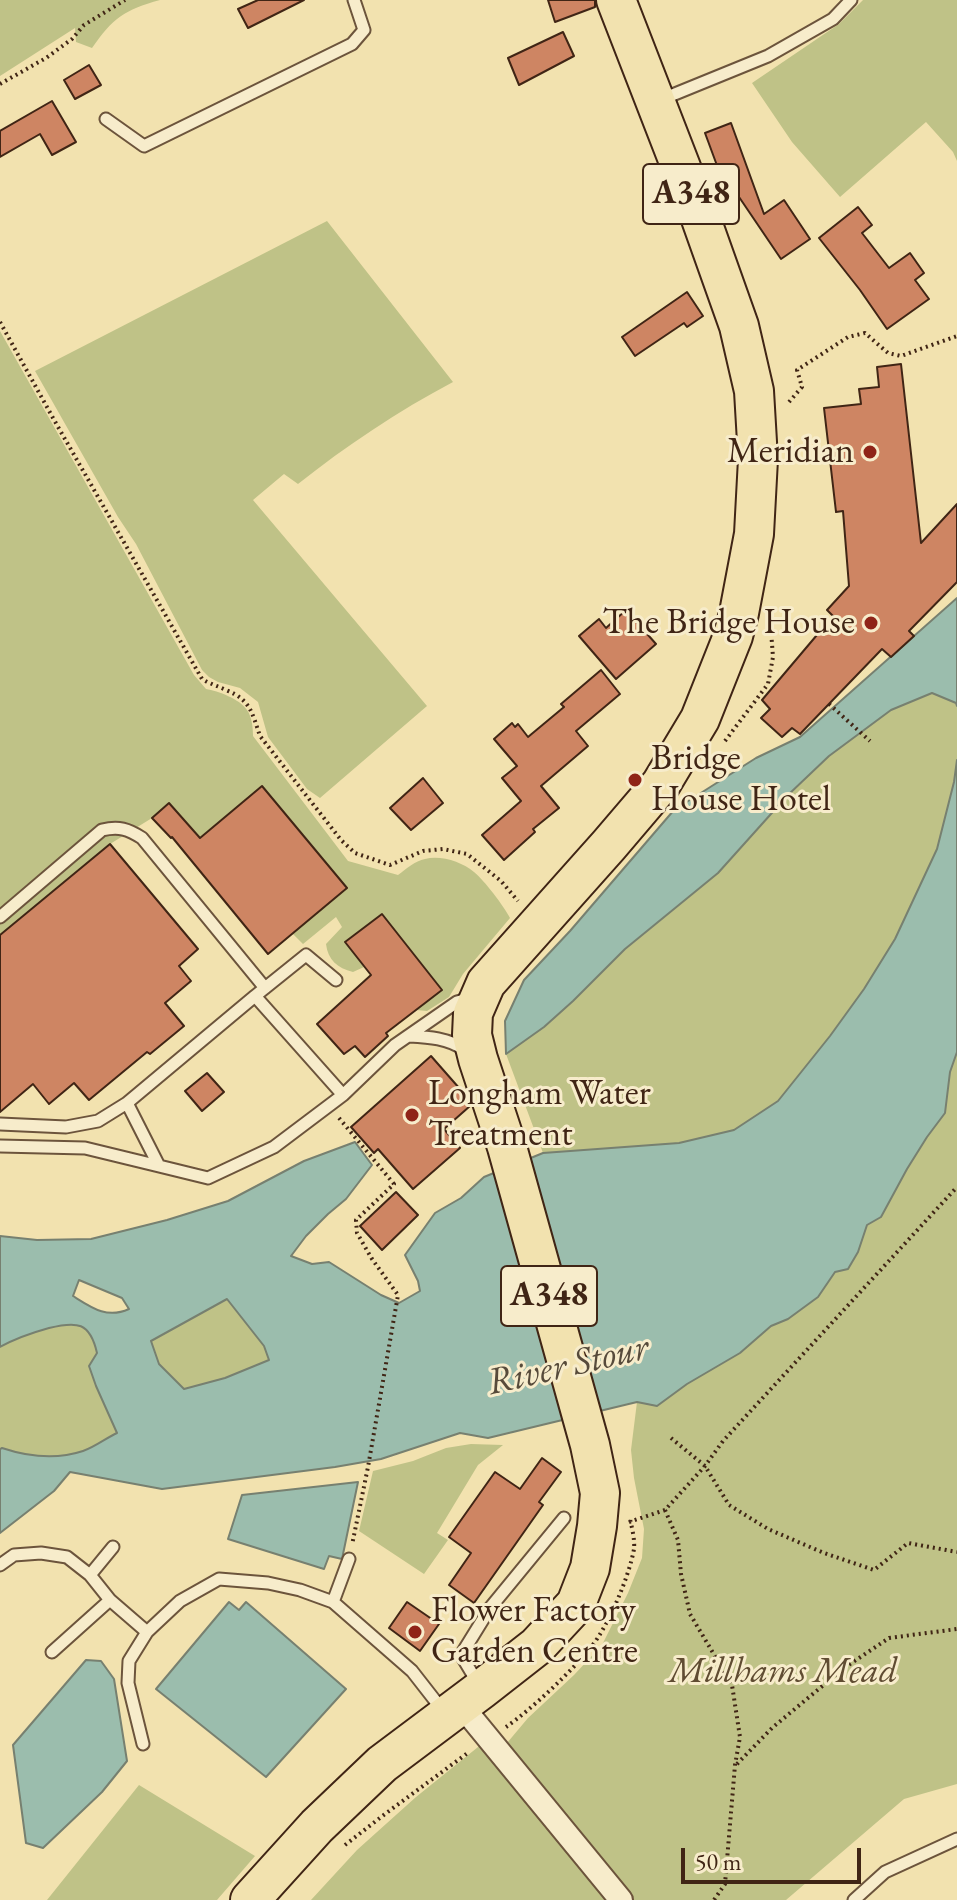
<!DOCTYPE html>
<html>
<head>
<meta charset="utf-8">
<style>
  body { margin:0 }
  #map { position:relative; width:957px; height:1900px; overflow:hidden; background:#f2e2af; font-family:"EB Garamond",serif }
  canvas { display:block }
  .scale { position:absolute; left:681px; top:1848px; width:180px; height:36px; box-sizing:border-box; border:4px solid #402515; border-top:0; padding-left:10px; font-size:24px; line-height:28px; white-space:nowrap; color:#402515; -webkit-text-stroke:6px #f7eccb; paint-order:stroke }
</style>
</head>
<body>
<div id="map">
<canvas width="957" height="1900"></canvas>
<div class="scale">50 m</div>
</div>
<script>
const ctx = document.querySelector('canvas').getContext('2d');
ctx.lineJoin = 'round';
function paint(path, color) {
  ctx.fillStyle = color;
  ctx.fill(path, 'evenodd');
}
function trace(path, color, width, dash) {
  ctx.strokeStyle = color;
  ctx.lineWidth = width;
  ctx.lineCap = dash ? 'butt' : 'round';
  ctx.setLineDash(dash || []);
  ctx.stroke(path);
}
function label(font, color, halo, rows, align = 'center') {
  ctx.font = font + ' "EB Garamond",serif';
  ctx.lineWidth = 6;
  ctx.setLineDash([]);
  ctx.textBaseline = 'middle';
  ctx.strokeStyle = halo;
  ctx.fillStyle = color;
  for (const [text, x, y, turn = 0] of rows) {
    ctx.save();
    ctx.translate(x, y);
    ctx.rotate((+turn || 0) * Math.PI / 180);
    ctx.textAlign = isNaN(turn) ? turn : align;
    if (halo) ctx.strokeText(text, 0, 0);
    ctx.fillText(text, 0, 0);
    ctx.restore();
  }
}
paint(new Path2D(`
  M0,0H160C124,10 113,18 92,48L76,42L75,28L0,76Z
  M863,0H957V161L953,152L926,122L840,197L792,142L752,83L839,24Z
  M327,221L453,382C398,411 346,446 298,484L284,474L253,500L427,706L320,798L307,789L268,737L258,702L240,688L218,682L209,677L202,670L136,544L118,517L35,371Z
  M0,331L194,675L206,689C218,691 240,699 247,710C252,717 253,728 253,736L348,861L398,875C406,869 415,861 425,859C441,855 462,862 474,872C484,880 504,906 510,918L463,974L449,997L427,1011L416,1010L412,953L382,914L346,942L364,967L353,972C337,968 328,960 326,944L342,927L336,917L303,944L292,933L262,786L200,837L169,804L152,818L110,844L0,935Z
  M932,693L956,703L957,706V760L954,782L937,849L895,939L864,989L830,1036L778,1101L734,1130L679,1143L543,1153L506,1054L544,1027L573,1001L625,949L718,873L788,795L829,756L891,710Z
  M957,1052V1784L904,1799L786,1900H631L507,1743L528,1718L574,1675L602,1645L628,1593L642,1558L644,1529L634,1478L631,1450L637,1402L657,1406L687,1384L740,1353L771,1326L788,1319L818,1297L835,1272L858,1252L867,1225L881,1217L907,1169L927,1137L945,1113L950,1072Z
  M227,1299L264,1346L269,1361L225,1378L184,1389L159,1364L151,1341Z
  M70,1323C89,1329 93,1334 97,1353L89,1366L96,1386L117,1433C106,1439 95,1447 83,1451C56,1460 29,1458 3,1448L0,1449V1347L22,1335Z
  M471,1444L503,1445L478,1465L437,1533L448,1540L424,1574L359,1531L373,1471L413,1461L446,1448Z
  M483,1743L614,1900H311L357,1850L416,1797Z
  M139,1785L255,1856L217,1900H47Z`), '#bfc287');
const water = new Path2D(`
  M957,598V706L956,703L932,693L891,710L829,756L788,795L718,873L625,949L573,1001L544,1027L506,1054L505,1021L524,980L570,931L674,810L756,758L800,737Z
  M957,760V1052L950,1072L945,1113L927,1137L907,1169L881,1217L867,1225L858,1252L848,1269L835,1272L818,1297L788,1319L771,1326L740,1353L687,1384L657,1406L637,1402L488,1438L460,1433L381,1459L335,1467L162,1489L70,1472L54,1491L0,1533V1449L2,1448C29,1457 56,1460 83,1451C95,1447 106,1438 117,1433L96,1386L89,1366L97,1353C90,1322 77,1321 49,1328C31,1333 16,1338 0,1347V1236L37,1240L91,1239L167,1220L228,1201L304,1161L355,1142L372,1165L346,1199L328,1214L306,1236L291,1256L312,1264L329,1262L381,1295L399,1303L420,1291L418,1281L405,1255L435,1213L461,1198L484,1177L543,1153L679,1143L734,1130L778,1101L830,1036L864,989L895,939L937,849L954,782ZM79,1280L122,1298L129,1309C107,1319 92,1308 73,1296ZM227,1299L264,1346L269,1360L225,1378L184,1389L159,1364L151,1341Z
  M358,1482L342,1559L329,1556L324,1569L228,1539L242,1495Z
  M229,1602L239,1610L246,1602L346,1689L266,1777L156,1689Z
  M86,1660L101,1661L114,1679L127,1761L102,1792L43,1848L26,1843L13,1745Z`);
paint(water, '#9bbdad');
trace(water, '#778070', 2);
const building = new Path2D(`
  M258,0H304L248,28L238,9Z
  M548,0H595V7L555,22Z
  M563,32L574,56L519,85L508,58Z
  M89,65L101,85L75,99L64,80Z
  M52,101L76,142L52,155L40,134L0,157V131Z
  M731,123L764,214L784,200L810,239L781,259L737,194L729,198L705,133Z
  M858,207L872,225L862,233L889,268L910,253L924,273L915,280L929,299L887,329L860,290L819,238Z
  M687,292L703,316L687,327L684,323L635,356L622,337Z
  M901,364L921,543L957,504V582L909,631L914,636L891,657L882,649L800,734L792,728L782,737L761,718L770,709L762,700L833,616L827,610L849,586L843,511L836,512L824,408L861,404L859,389L879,387L877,367Z
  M626,610L656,644L616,679L579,636L599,619L606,628Z
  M601,670L620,694L576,731L588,746L541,786L559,808L533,829L535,832L504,860L482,835L521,801L502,778L517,766L494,739L512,723L515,727L518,724L528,737L564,707L561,704Z
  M423,778L443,803L411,830L390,808Z
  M262,786L347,888L268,954L172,837L171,838L152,818L169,803L200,838Z
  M110,844L198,949L179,966L191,981L165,1003L184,1026L150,1054L147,1052L89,1100L74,1083L49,1104L33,1084L0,1112V935Z
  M382,914L442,990L386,1033L388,1036L365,1057L355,1046L344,1054L317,1024L371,975L345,942Z
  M431,1056L467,1097L470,1106L444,1129L460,1148L413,1189L378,1149L374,1153L351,1127Z
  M207,1073L224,1092L202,1111L185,1091Z
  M396,1192L418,1215L382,1250L360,1226Z
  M542,1458L561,1472L539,1502L543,1505L474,1603L449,1585L471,1553L449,1537L495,1472L520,1489Z
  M407,1602L439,1624L420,1651L389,1628Z`);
paint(building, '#ce8563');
trace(building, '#402515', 2);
const service = new Path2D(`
  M660,100L768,56L833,19L851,0
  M106,119L144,146L352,44L364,30L354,0
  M0,917L102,830C119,826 128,829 142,838L265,988
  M336,980L306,955L255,996L343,1095
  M409,1036C429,1037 448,1038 465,1050
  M127,1103L255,996
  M0,1124L66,1127L98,1121L127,1103L159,1166L208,1178L274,1147L343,1095L395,1045L457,1002L471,998
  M0,1146L85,1148L159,1166
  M0,1565L14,1555L41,1553L67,1557L90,1575L110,1600L147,1632L180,1601L219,1579L268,1583L300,1590L333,1602L412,1671L444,1712
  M90,1575L113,1547
  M333,1602L349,1559
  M52,1652L110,1600
  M479,1685L461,1655L490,1608L564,1518
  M143,1744L128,1683L129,1661L147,1632
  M854,1900L885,1872L957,1839`);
const minor = new Path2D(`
  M461,1705L621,1900`);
const trunk = new Path2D(`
  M250,1900L317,1826L382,1764L482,1689L537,1646L576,1604L590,1568L597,1526L600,1493L590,1445L507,1147L478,1059L472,1035L473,1013L486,983L609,845L661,784L700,719L733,636L739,613L754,534L758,459L754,391L739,326L701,219L616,0`);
trace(service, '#6c543c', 15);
trace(minor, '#6c543c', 26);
trace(trunk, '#402515', 42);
trace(new Path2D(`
  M0,84L46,58L72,39L84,25L125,0
  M0,322L53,418L202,679C210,684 218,686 226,690C251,700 252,713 260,736L341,840L355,853L390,865L423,851L443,849L467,854L501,881L518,901
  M789,402L802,387L797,370L848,337L865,333L888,353L901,356L957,336
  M829,704L870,741
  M725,741L768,684L773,657L771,631
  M339,1118L394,1184L356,1220L357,1233L372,1259L398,1295L368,1467L352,1545
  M671,1438L705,1466L729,1505L768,1529L824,1553L874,1570L908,1543L957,1552
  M665,1510L678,1540L681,1574L690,1614L732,1685L740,1737L735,1765L725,1884L714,1900
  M629,1522L665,1510L705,1466L723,1441L957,1187
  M506,1727C532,1709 572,1671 592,1646C609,1624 629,1577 634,1549C635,1540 632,1528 630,1519
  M737,1764L772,1728L844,1668L889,1638L957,1629
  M345,1845L385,1814L469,1752`), '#402515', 4, [2, 4]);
trace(service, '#f7eccb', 11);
trace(minor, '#f7eccb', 22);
trace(trunk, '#f2e2af', 38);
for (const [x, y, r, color] of [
  [870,452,8,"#8f2418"],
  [871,623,8,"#8f2418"],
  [635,780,8,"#8f2418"],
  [412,1115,8,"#8f2418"],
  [415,1632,8,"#8f2418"]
]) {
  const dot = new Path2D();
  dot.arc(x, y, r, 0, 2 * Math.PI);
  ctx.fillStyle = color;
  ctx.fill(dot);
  trace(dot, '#f7eccb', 3);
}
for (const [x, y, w] of [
  [691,194,96],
  [549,1296,96]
]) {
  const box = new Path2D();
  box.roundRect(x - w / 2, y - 30, w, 60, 6);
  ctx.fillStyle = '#f7eccb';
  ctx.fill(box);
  trace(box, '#402515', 2);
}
label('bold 34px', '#402515', null, [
  ["A348",691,194],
  ["A348",549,1296]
]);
label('36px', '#402515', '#f7eccb', [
  ["Meridian",854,452,"right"],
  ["The Bridge House",855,623,"right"],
  ["Bridge",651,759],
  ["House Hotel",651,800],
  ["Longham Water",428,1094],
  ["Treatment",428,1135],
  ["Flower Factory",431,1611],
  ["Garden Centre",431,1652]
], 'left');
label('italic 36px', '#604c32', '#f7eccb', [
  ["Millhams Mead",783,1672]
]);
label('italic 38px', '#574b3b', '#f7eccb', [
  ["River Stour",568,1366,-13]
]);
</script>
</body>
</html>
